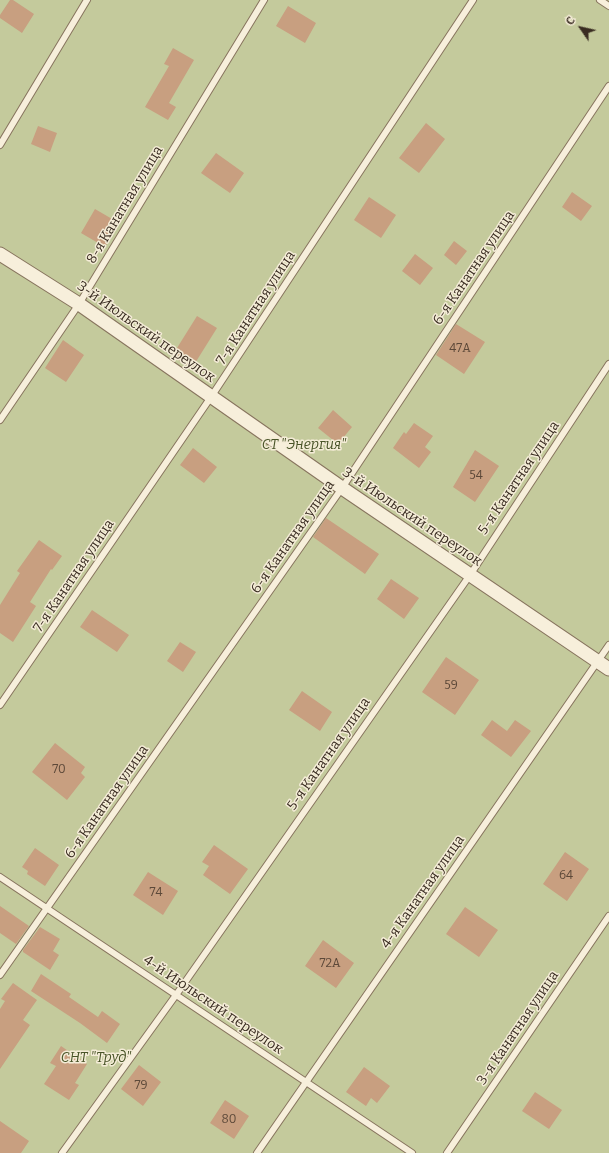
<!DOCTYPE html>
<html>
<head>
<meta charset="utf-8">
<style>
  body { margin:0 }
  #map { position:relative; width:609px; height:1153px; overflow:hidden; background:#ece2c8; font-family:Bitter,serif }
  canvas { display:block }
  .north { position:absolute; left:561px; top:8px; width:40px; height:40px; -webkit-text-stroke:3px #f4ecd7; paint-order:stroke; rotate:304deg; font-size:11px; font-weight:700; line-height:16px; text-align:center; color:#392c21 }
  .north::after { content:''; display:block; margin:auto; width:14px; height:18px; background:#392c21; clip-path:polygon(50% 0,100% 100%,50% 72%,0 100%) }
</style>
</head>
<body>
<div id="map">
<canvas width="609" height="1153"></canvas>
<div class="north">С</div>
</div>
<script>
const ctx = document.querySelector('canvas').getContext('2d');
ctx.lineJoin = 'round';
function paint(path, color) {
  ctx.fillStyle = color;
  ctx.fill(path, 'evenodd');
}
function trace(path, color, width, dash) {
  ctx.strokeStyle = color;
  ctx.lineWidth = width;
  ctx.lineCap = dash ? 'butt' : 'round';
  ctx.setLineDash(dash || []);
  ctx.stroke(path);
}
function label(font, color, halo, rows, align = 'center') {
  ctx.font = font + ' Bitter,serif';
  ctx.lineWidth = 3;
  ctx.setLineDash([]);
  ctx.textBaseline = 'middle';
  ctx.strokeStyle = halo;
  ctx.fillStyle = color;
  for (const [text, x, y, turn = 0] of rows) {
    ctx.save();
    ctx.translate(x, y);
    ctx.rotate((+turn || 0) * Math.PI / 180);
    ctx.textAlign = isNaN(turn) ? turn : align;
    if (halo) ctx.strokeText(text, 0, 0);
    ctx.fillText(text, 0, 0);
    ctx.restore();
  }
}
paint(new Path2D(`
  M0,0H609V1153H0Z`), '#c4ca9c');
paint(new Path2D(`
  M10,0H13L34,14L22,33L0,18V15Z
  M288,6L316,23L305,43L276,26Z
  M173,48L194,60L169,103L176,107L168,120L145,107L169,66L164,64Z
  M426,123L445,139L419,173L399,158Z
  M38,126L57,133L50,152L31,144Z
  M216,153L244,173L230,193L201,173Z
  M572,192L592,206L581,221L562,207Z
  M369,197L396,215L381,238L354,220Z
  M95,209L119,223L105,247L81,233Z
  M454,241L467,251L456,265L444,255Z
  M415,254L433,268L420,285L402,271Z
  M197,316L217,328L192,368L172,356Z
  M456,324L485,342L464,374L436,355Z
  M63,340L84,355L66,382L45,368Z
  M333,410L352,427L338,444L318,428Z
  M414,423L433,436L425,447L431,452L419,468L393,448L404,432L406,434Z
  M193,448L217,467L204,483L180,465Z
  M475,450L499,466L475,502L453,487Z
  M326,518L379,554L365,574L313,537Z
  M39,540L62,556L52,570L51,569L30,602L36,606L13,642L0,633V605L20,573L17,571Z
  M391,579L419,598L404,619L377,599Z
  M92,610L129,635L117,652L80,627Z
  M180,642L196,652L183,672L167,661Z
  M446,657L479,680L455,715L422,692Z
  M302,691L332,712L320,731L289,710Z
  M492,720L507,731L515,720L531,731L511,757L481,735Z
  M55,743L85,767L81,773L85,777L67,800L32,772Z
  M214,845L248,869L230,894L203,875L209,866L202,862Z
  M35,848L59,865L45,886L27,874L28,871L22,867Z
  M565,852L589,869L567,901L543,884Z
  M148,872L178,891L163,915L133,895Z
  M0,906L29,926L16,944L0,933Z
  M465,907L498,930L479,957L446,934Z
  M40,927L60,939L53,951L59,955L50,970L23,952V950Z
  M323,940L354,963L336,988L305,966Z
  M41,974L71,994L69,997L98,1017L102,1011L120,1024L107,1043L80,1023L31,991Z
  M13,983L37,1000L23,1020L30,1025L0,1069V1009L5,1001L1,999Z
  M61,1046L87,1064L75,1083L79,1085L69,1100L44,1084L56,1066L50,1063Z
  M139,1065L161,1082L143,1106L121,1089Z
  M364,1067L390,1086L377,1103L371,1098L366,1106L346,1092Z
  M535,1092L562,1110L549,1129L522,1111Z
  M225,1100L249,1116L234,1139L210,1123Z
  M0,1121L29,1141L21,1153H0Z`), '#c89f80');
const service = new Path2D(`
  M600,0L609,6
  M0,145L87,0
  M0,420L79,304L264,0
  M0,705L211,397L473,0
  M0,877L412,1153
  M0,975L342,488L609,86
  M62,1153L176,995L470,575L609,364
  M257,1153L609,645
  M447,1153L609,916`);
const minor = new Path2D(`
  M0,254L79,304L342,488L609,669`);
trace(service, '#87745e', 8);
trace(minor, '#87745e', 15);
trace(service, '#f7efdb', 6);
trace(minor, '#f7efdb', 13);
label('12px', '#5d4939', null, [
  ["47А",460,349],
  ["54",476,476],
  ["59",451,686],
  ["70",59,770],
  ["64",566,876],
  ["74",156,893],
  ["72А",330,964],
  ["79",141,1086],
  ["80",229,1120]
]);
label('14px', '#392c21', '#f4ecd7', [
  ["8-я Канатная улица",125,205,-59],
  ["6-я Канатная улица",474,268,-56],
  ["7-я Канатная улица",256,308,-57],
  ["3-й Июльский переулок",146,332,35],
  ["5-я Канатная улица",519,478,-56],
  ["3-й Июльский переулок",412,517,34],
  ["6-я Канатная улица",293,537,-55],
  ["7-я Канатная улица",74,576,-56],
  ["5-я Канатная улица",329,754,-55],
  ["6-я Канатная улица",107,802,-55],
  ["4-я Канатная улица",423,892,-55],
  ["4-й Июльский переулок",213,1005,34],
  ["3-я Канатная улица",518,1028,-56]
]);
label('italic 14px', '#495428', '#f4ecd7', [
  ["СТ \"Энергия\"",304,445],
  ["СНТ \"Труд\"",96,1058]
]);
</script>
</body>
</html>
